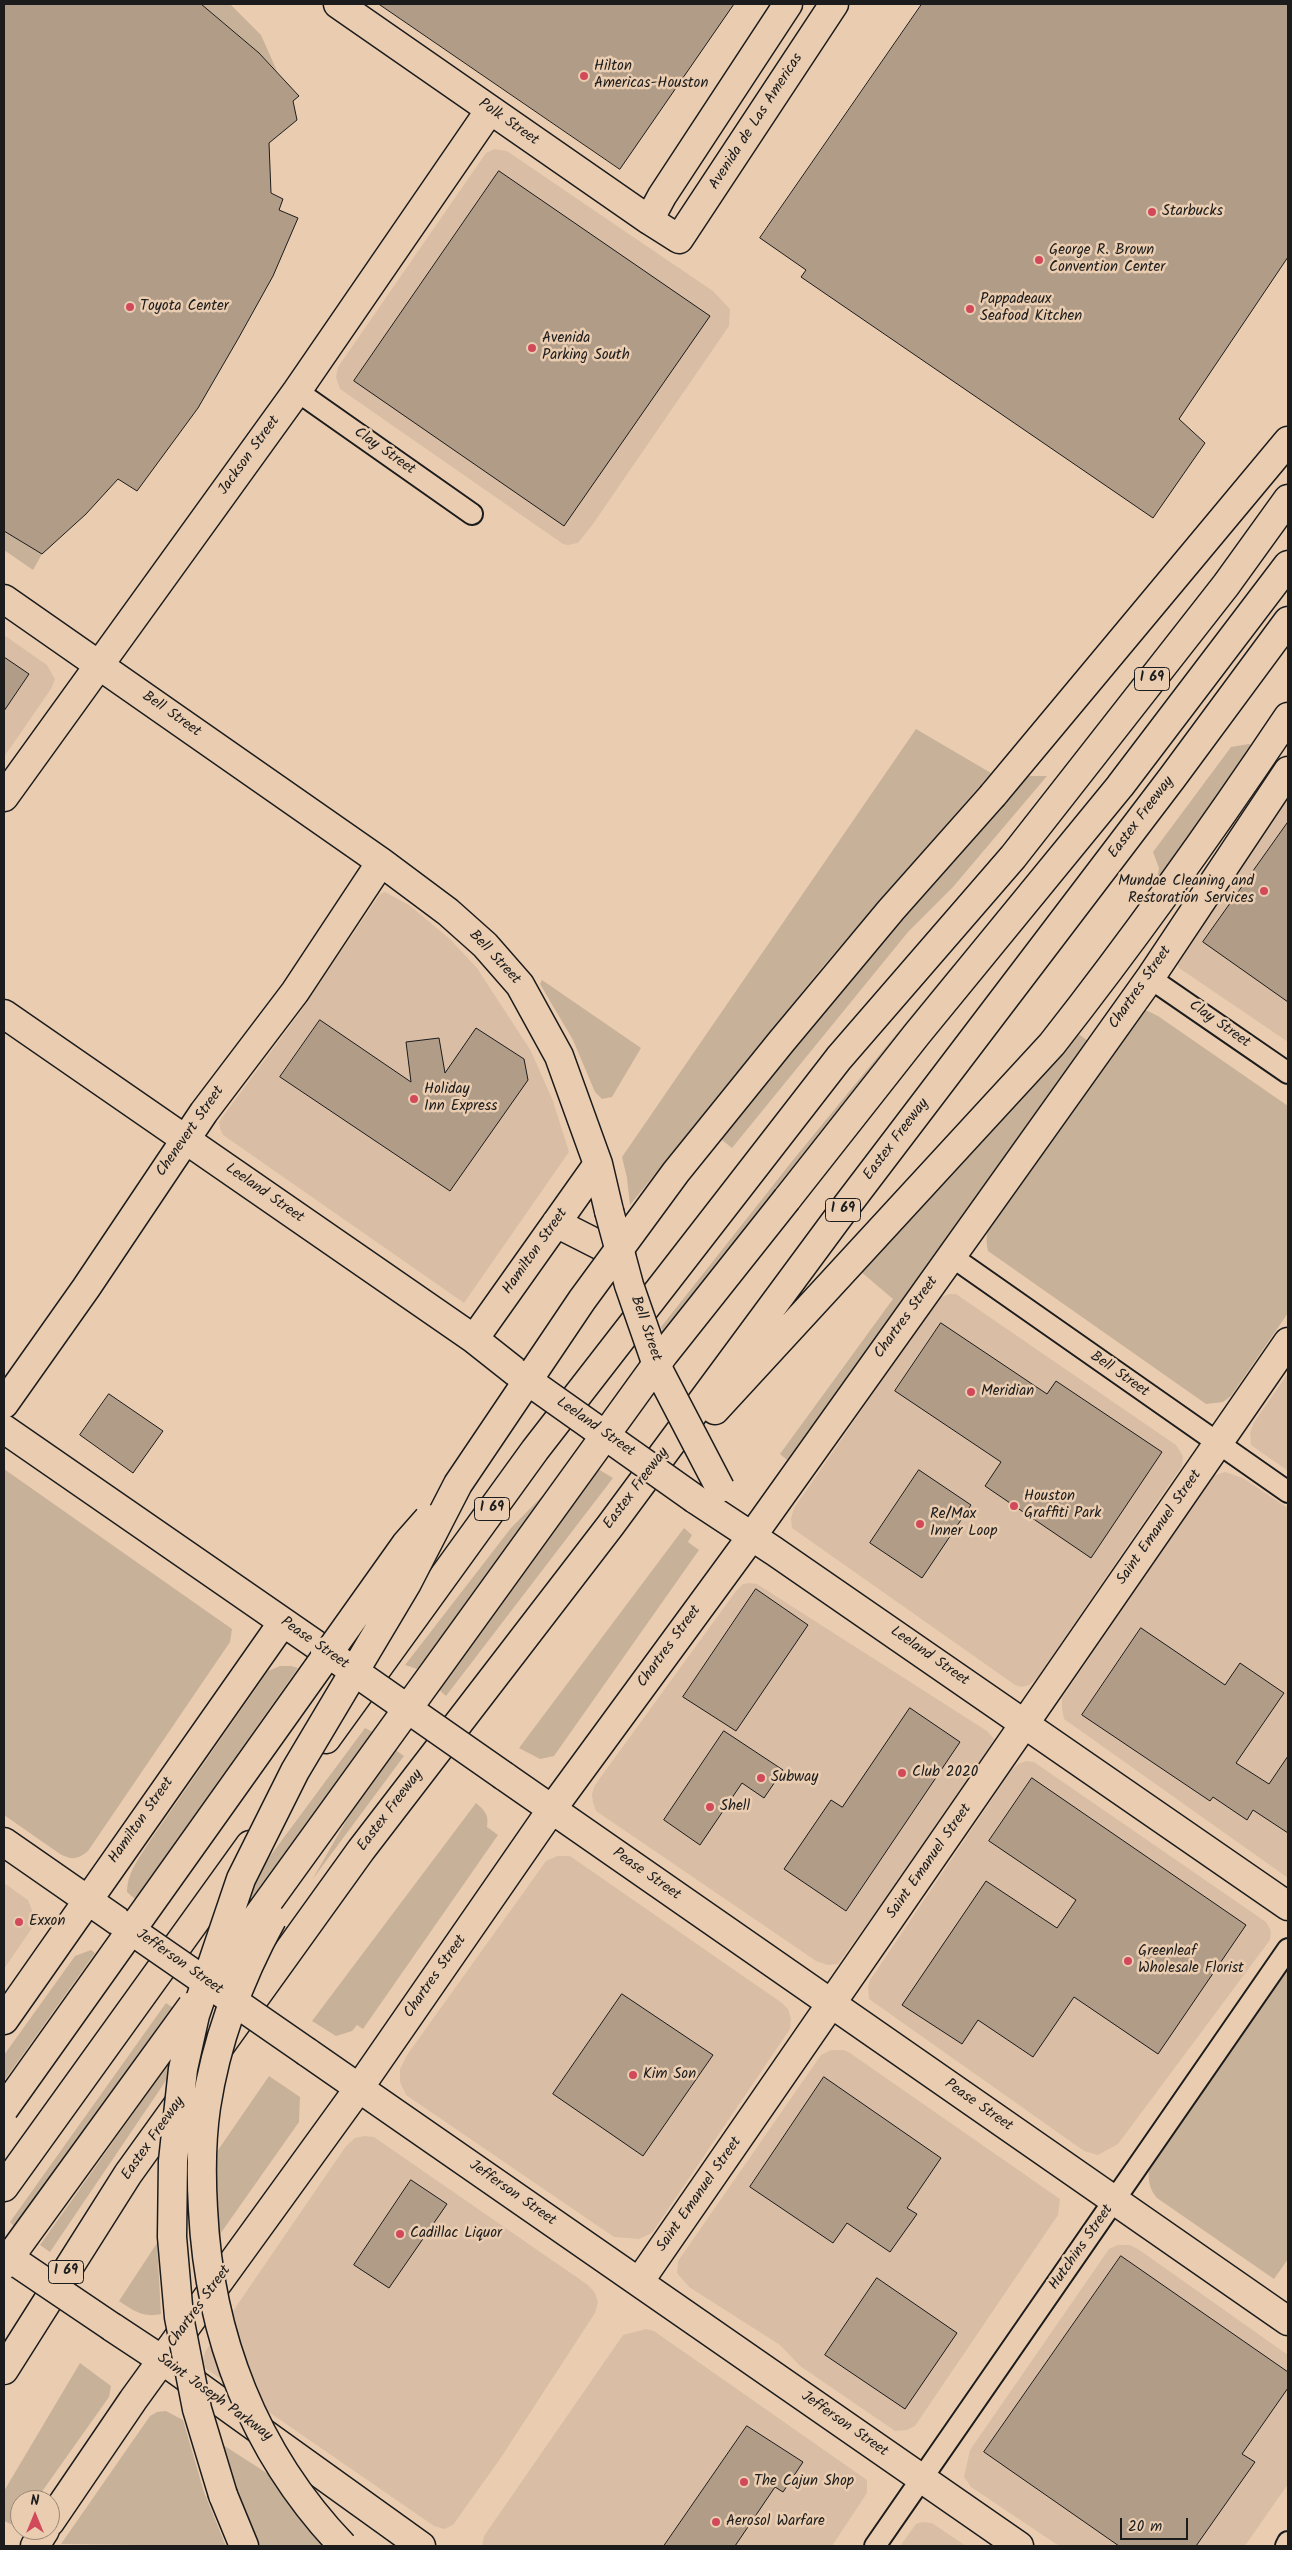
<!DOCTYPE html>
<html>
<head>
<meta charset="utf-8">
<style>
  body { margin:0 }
  #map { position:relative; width:1292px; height:2550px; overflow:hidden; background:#eacdb1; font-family:Kalam,sans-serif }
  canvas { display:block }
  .frame { position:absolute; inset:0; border:5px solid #1c1c1c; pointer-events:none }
  .north { position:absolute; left:10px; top:2490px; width:50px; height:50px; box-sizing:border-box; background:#eacdb1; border:1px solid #988675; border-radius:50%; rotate:0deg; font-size:14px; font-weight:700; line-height:20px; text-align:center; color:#1c1c1c }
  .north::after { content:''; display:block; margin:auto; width:18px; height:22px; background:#d1495b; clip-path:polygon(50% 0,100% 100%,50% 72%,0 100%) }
  .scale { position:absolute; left:1120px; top:2518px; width:68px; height:22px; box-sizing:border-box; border:2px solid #1c1c1c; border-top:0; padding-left:6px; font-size:15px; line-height:18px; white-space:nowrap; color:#1c1c1c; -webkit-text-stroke:4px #eacdb1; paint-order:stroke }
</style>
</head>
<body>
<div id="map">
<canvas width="1292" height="2550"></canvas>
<div class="frame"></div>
<div class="north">N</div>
<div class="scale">20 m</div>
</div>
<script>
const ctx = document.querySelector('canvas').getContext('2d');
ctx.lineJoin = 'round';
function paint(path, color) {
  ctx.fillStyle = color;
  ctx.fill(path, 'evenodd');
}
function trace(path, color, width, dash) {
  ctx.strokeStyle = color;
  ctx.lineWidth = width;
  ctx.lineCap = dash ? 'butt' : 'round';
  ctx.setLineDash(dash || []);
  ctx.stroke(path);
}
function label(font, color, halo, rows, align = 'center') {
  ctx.font = font + ' Kalam,sans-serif';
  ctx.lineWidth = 5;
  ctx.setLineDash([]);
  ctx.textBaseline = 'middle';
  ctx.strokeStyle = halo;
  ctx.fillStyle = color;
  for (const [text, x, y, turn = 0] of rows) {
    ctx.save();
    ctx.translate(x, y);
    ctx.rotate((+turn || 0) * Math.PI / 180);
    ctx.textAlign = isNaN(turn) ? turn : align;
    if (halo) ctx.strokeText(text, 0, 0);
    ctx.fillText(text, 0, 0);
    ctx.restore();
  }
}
paint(new Path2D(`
  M494,149L507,151L623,230L713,291L730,309L729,326L593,524L578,543L568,545L563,544L340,389L336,377L338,367L486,153Z
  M4,635L47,665L55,679L51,689L4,757Z
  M1288,792V1042L1179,968L1177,961Z
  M385,892L409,905L450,939L477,968L531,1051L553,1101L569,1152L464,1303L223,1135L220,1129L219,1122L223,1116L298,1015L380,894Z
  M949,1294H956L1176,1445L1183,1456L1182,1466L1037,1678L1029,1685L1021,1687L1015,1685L792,1528L791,1519L794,1508L939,1298Z
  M1288,1373V1471L1251,1445L1250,1433L1254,1422Z
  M1225,1472L1243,1478L1288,1508V1878L1064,1719L1062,1708V1698L1213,1476Z
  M749,1583L757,1584L987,1731L996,1741L995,1748L838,1964L827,1965L816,1961L596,1811L593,1803L592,1794L595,1785L736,1591L743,1584Z
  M1026,1761L1034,1762L1266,1922L1271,1931L1270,1940L1118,2144L1098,2155L1084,2151L869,1999L868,1987L870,1980L1011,1771L1018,1764Z
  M557,1856H570L782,2003L788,2009L791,2019L790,2029L652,2233L639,2239L614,2237L406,2095L400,2082V2069L407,2055L546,1861Z
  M4,1883L28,1900L34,1915L32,1928L4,1969Z
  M831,2050H844L850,2053L1060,2199L1058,2215L915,2426L907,2430L895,2431L800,2366L780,2345L689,2287L677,2273L678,2261L821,2055Z
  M364,2136L374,2137L588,2285L595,2293L598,2302L595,2313L500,2459L453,2525L444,2529L434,2526L205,2368L203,2359L205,2352L346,2146L355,2138Z
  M1118,2245H1130L1138,2249L1288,2355V2484L1245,2546H1059L971,2487L964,2477L970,2450L1109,2249Z
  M646,2329L654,2331L867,2480V2493L832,2546H482L484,2536L623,2335Z
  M922,2522L932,2523L966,2546H900L916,2524Z`), '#d9bea5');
paint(new Path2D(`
  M201,4H230L261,35L277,71L259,53Z
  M4,531L42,554L33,570L4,550Z
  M916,729L991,773L824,965L630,1205L627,1178L622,1157Z
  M1249,744L1253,746L1155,890L1159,868L1153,852L1231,747Z
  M1021,776H1047L953,887L908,932L732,1148L717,1136Z
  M953,965L958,969L665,1336L661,1327L793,1160Z
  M542,980L641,1048L612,1097L602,1099L595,1092L573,1040L540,984Z
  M1138,1011H1148L1158,1016L1288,1106V1313L1231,1396L1223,1402L1206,1404L988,1251C985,1238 987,1231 992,1219Z
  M1076,1032L1088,1041L787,1460L780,1454L893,1299L860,1271L970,1155Z
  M4,1469L232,1629L230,1642L88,1851C77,1860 71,1860 60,1854L4,1815Z
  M598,1469L613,1478L446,1696L437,1688Z
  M560,1478L417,1669L405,1665L511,1528Z
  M684,1528L692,1535L688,1542L699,1550L554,1756L540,1759L519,1748Z
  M280,1666H291L298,1668L135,1899L127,1892C127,1874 137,1861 147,1845L268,1671Z
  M365,1728L373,1732L230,1935L262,1867Z
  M394,1749L404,1756L312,1880L353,1809Z
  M476,1803C485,1811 489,1814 487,1827L498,1835L363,2029L357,2025L352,2031L336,2036L312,2021Z
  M91,1950L95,1953L4,2081V2055L75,1956Z
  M1288,1967V2259L1274,2279L1157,2198C1150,2190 1148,2182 1149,2171Z
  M166,2003L175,2009L19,2232L10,2222Z
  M169,2063L167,2079L50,2252L40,2245Z
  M269,2076L300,2097L299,2122L218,2237L214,2156Z
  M157,2243L161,2314C143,2318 134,2311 119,2301Z
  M80,2363L111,2386L109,2397L36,2500H20V2523L17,2527L4,2521V2491Z
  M166,2411L183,2420L204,2492L226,2546L61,2544L150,2416L157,2412Z
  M217,2441L276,2479L326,2546H255Z`), '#c8b199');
const building = new Path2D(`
  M4,4H201L259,53L299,96L293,101L297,120L269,143L271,193L283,199L279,210L298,218L273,276L238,339L198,408L137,491L118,479L86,514L42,554L4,531Z
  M379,4H734L620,169Z
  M922,4H1288V257L1179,419L1205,443L1153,518L801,277L806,270L760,238Z
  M499,171L710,316L564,526L354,381Z
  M4,657L29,674L4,711Z
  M1288,822V1002L1203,942Z
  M320,1020L411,1082L406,1042L439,1038L445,1073L476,1028L524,1059L528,1080L450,1191L280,1077Z
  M941,1323L1047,1394L1056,1381L1162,1452L1091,1558L985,1486L1001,1462L895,1391Z
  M109,1394L163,1431L133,1473L80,1435Z
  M919,1470L971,1505L922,1578L870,1543Z
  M756,1589L808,1625L736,1731L683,1697Z
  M1141,1628L1225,1685L1240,1663L1284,1693L1236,1763L1269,1784L1288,1756V1833L1253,1810L1247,1820L1213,1797L1210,1801L1082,1715Z
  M910,1708L960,1742L846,1911L784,1869L831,1800L842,1807Z
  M724,1731L783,1770L764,1798L742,1783L700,1845L664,1820Z
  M1032,1778L1246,1925L1158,2054L1074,1997L1033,2057L978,2020L962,2044L902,2005L986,1881L1057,1928L1076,1900L989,1841Z
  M622,1994L713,2055L643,2156L553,2094Z
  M824,2077L941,2158L907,2208L917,2214L890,2252L847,2223L833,2243L750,2187Z
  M411,2180L447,2204L389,2288L354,2265Z
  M1121,2256L1288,2372V2388L1242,2454L1255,2462L1196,2546H1119L984,2452Z
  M877,2278L957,2333L905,2409L825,2355Z
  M747,2426L803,2462L783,2492L775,2487L735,2546H664Z`);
paint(building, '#b19c88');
trace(building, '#1c1c1c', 1);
const street = new Path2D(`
  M297,391L472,514
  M1150,978L1288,1073
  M951,1256L1288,1492
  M875,2546L1288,1949
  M1286,2546L1288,2542`);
const secondary = new Path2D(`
  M338,4L649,220L679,239L834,4
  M649,220L662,196L788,4
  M4,599L381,862L448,912L485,945L520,985L559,1056L598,1164L609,1211
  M4,797L297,391L490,110
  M4,1014L474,1339L517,1373
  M556,1223L621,1256
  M474,1339L598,1164
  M4,1404L86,1288L204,1112L295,992L381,862
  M4,1429L325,1651
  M695,1499L774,1551L1288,1906
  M504,1776L1288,2321
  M4,1842L122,1924
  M4,2020L283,1622
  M307,2052L1019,2546
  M639,2282L1288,1342
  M112,2327L162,2360L421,2546
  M50,2522L133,2400L359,2088L552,1809L752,1536L1150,978L1288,771
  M35,2546L45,2530`);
const highway = new Path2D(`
  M993,795L1288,441
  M787,1199L917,1034L1120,786L1288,565
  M715,1410L1052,1044C1135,938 1213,829 1288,717
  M326,1739L535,1450L839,1058L1013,857L1226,585L1288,499
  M4,2187L250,1845
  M4,2370L128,2174L361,1850L610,1526L848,1204L1172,778L1288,621
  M223,2495L244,2546`);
trace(street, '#1c1c1c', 24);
trace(secondary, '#1c1c1c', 31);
trace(highway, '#1c1c1c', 31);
trace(street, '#eacdb1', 20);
trace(secondary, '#eacdb1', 28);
trace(highway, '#eacdb1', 28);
const secondaryBridge = new Path2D(`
  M609,1211L629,1285L659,1371L720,1488
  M517,1373L695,1499
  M325,1651L504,1776
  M122,1924L307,2052
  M4,2254L112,2327`);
const highwayBridge = new Path2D(`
  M272,1919C240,1977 216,2042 206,2107C201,2141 201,2175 203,2209C209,2336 254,2453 343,2546
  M218,1971L664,1354L787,1199
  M4,2109L406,1544L428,1519
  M4,2265L192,2006
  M223,2495L197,2409L179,2317L172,2237L173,2161L183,2069L195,2015L241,1879L295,1771L407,1583L458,1484L582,1300L676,1172L781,1042L891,910L993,795`);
trace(secondaryBridge, '#1c1c1c', 31, []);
trace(highwayBridge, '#1c1c1c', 31, []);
trace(secondaryBridge, '#eacdb1', 28);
trace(highwayBridge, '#eacdb1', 28);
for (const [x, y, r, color] of [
  [584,76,5,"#d1495b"],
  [1152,212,5,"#d1495b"],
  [1039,260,5,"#d1495b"],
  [130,307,5,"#d1495b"],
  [970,309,5,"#d1495b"],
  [532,348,5,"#d1495b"],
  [1264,891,5,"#d1495b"],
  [414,1099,5,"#d1495b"],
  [971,1392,5,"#d1495b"],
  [1014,1506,5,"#d1495b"],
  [920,1524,5,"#d1495b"],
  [902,1773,5,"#d1495b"],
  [761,1778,5,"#d1495b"],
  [710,1807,5,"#d1495b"],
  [19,1922,5,"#d1495b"],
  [1128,1961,5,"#d1495b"],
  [633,2075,5,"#d1495b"],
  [400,2234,5,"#d1495b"],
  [744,2482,5,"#d1495b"],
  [716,2522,5,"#d1495b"]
]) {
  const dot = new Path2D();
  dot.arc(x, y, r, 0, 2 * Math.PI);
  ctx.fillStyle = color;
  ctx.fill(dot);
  trace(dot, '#eacdb1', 2);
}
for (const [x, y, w] of [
  [1152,679,35],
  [843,1210,35],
  [492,1509,35],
  [66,2272,35]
]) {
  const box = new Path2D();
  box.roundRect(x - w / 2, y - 11.5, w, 23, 4);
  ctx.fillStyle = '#eacdb1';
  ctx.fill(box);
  trace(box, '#1c1c1c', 1);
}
label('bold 14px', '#1c1c1c', null, [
  ["I 69",1152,679],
  ["I 69",843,1210],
  ["I 69",492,1509],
  ["I 69",66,2272]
]);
label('15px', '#1c1c1c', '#eacdb1', [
  ["Hilton",594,67],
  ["Americas-Houston",594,84],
  ["Starbucks",1162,212],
  ["George R. Brown",1049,251],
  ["Convention Center",1049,268],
  ["Pappadeaux",980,300],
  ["Seafood Kitchen",980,317],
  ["Toyota Center",140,307],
  ["Avenida",542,339],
  ["Parking South",542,356],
  ["Mundae Cleaning and",1254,882,"right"],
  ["Restoration Services",1254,899,"right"],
  ["Holiday",424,1090],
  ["Inn Express",424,1107],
  ["Meridian",981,1392],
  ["Houston",1024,1497],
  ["Graffiti Park",1024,1514],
  ["Re/Max",930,1515],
  ["Inner Loop",930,1532],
  ["Club 2020",912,1773],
  ["Subway",771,1778],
  ["Shell",720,1807],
  ["Exxon",29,1922],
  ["Greenleaf",1138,1952],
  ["Wholesale Florist",1138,1969],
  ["Kim Son",643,2075],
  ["Cadillac Liquor",410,2234],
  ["The Cajun Shop",754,2482],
  ["Aerosol Warfare",726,2522]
], 'left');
label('15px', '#1c1c1c', '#eacdb1', [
  ["Avenida de Las Americas",757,122,-57],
  ["Polk Street",508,123,35],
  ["Clay Street",384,452,35],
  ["Jackson Street",250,456,-54],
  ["Bell Street",171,715,35],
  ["Eastex Freeway",1142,818,-53],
  ["Bell Street",494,958,47],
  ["Chartres Street",1141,988,-55],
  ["Clay Street",1219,1025,35],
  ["Chenevert Street",191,1132,-55],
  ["Eastex Freeway",897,1140,-53],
  ["Leeland Street",264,1194,35],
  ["Hamilton Street",536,1252,-55],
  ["Chartres Street",907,1318,-54],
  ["Bell Street",645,1329,71],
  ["Bell Street",1119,1375,35],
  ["Leeland Street",595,1428,35],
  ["Eastex Freeway",637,1489,-53],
  ["Saint Emanuel Street",1160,1528,-55],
  ["Pease Street",314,1644,35],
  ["Chartres Street",670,1647,-54],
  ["Leeland Street",929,1657,35],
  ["Eastex Freeway",391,1811,-53],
  ["Hamilton Street",142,1821,-55],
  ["Saint Emanuel Street",930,1862,-55],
  ["Pease Street",646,1875,35],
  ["Jefferson Street",179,1963,35],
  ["Chartres Street",436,1977,-55],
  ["Pease Street",978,2106,35],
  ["Eastex Freeway",154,2139,-55],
  ["Jefferson Street",512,2194,35],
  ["Saint Emanuel Street",700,2195,-55],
  ["Hutchins Street",1082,2248,-55],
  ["Chartres Street",200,2307,-54],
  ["Saint Joseph Parkway",214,2398,36],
  ["Jefferson Street",844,2425,35]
]);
</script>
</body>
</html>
